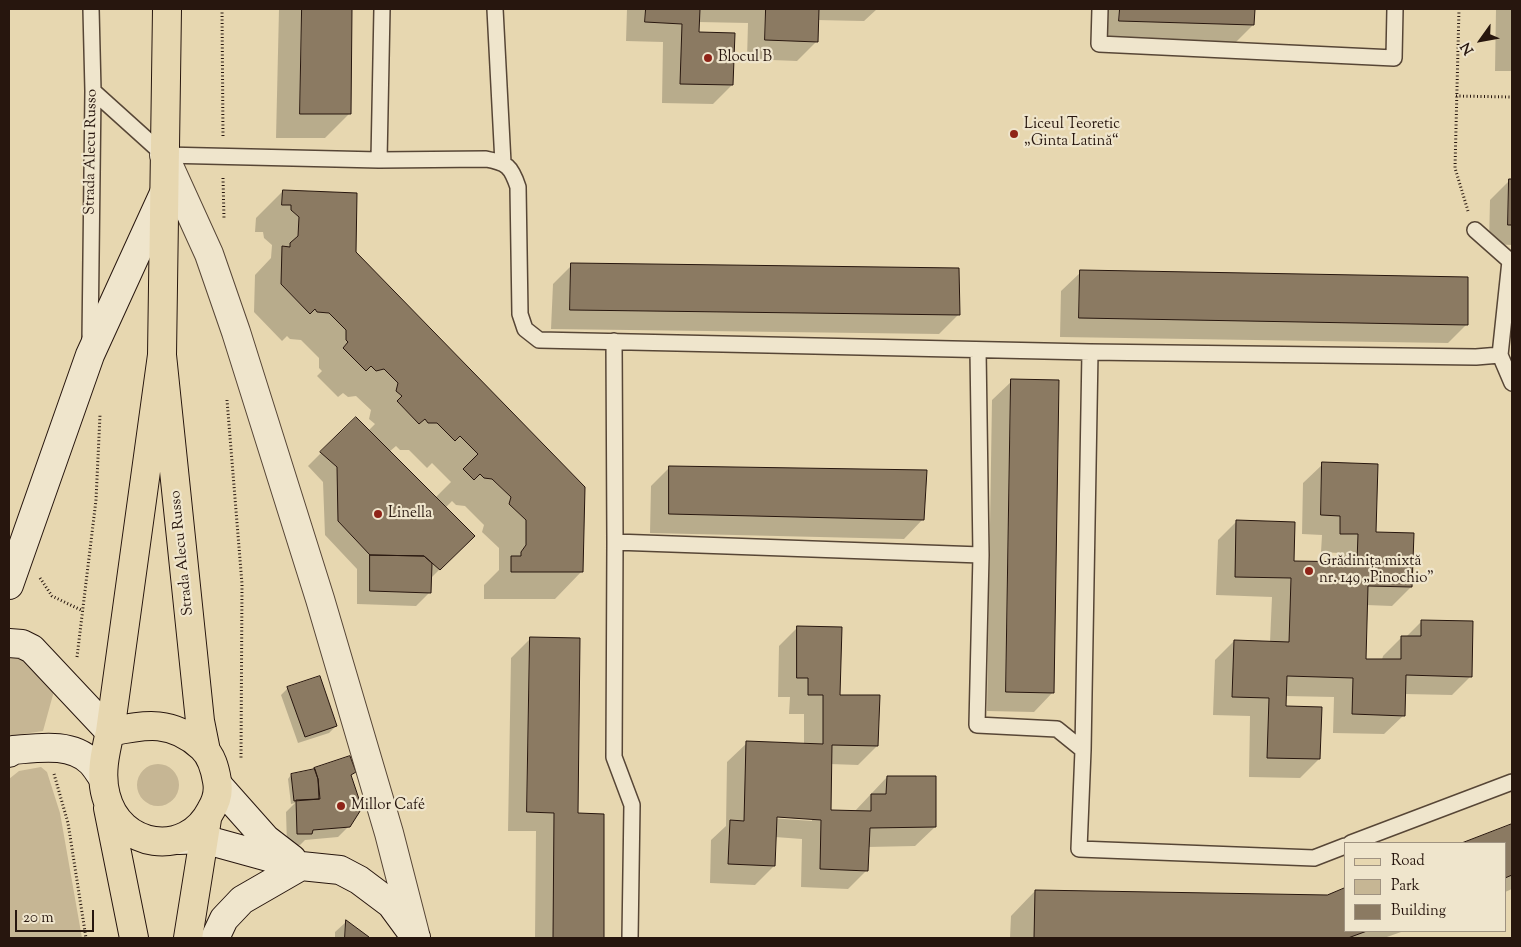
<!DOCTYPE html>
<html>
<head>
<meta charset="utf-8">
<style>
  body { margin:0 }
  #map { position:relative; width:1521px; height:947px; overflow:hidden; background:#e7d7b0; font-family:"Sorts Mill Goudy",serif }
  canvas { display:block }
  .frame { position:absolute; inset:0; border:10px solid #27160e; pointer-events:none }
  .legend { position:absolute; left:1344px; top:842px; width:162px; height:90px; box-sizing:border-box; background:#efe5cc; border:1px solid #9f9280; margin:0; padding:6px 9px; list-style:none; font-size:15px; color:#27160e }
  .legend li { display:flex; align-items:center; gap:10px; height:25px }
  .legend b { width:25px; border:1px solid #9f9280 }
  .north { position:absolute; left:1456px; top:15px; width:50px; height:50px; -webkit-text-stroke:4px #efe5cc; paint-order:stroke; rotate:238deg; font-size:14px; font-weight:700; line-height:20px; text-align:center; color:#27160e }
  .north::after { content:''; display:block; margin:auto; width:18px; height:22px; background:#27160e; clip-path:polygon(50% 0,100% 100%,50% 72%,0 100%) }
  .scale { position:absolute; left:15px; top:910px; width:79px; height:22px; box-sizing:border-box; border:2px solid #27160e; border-top:0; padding-left:6px; font-size:15px; line-height:18px; white-space:nowrap; color:#27160e; -webkit-text-stroke:4px #efe5cc; paint-order:stroke }
</style>
</head>
<body>
<div id="map">
<canvas width="1521" height="947"></canvas>
<div class="frame"></div>
<ul class="legend">
<li><b style="height:6px;background:#e7d7b0"></b>Road</li>
<li><b style="height:14px;background:#c6b694"></b>Park</li>
<li><b style="height:14px;background:#8b7a62"></b>Building</li>
</ul>
<div class="north">N</div>
<div class="scale">20 m</div>
</div>
<script>
const ctx = document.querySelector('canvas').getContext('2d');
ctx.lineJoin = 'round';
function paint(path, color) {
  ctx.fillStyle = color;
  ctx.fill(path, 'evenodd');
}
function trace(path, color, width, dash) {
  ctx.strokeStyle = color;
  ctx.lineWidth = width;
  ctx.lineCap = dash ? 'butt' : 'round';
  ctx.setLineDash(dash || []);
  ctx.stroke(path);
}
function label(font, color, halo, rows, align = 'center') {
  ctx.font = font + ' "Sorts Mill Goudy",serif';
  ctx.lineWidth = 4.5;
  ctx.setLineDash([]);
  ctx.textBaseline = 'middle';
  ctx.strokeStyle = halo;
  ctx.fillStyle = color;
  for (const [text, x, y, turn = 0] of rows) {
    ctx.save();
    ctx.translate(x, y);
    ctx.rotate((+turn || 0) * Math.PI / 180);
    ctx.textAlign = isNaN(turn) ? turn : align;
    if (halo) ctx.strokeText(text, 0, 0);
    ctx.fillText(text, 0, 0);
    ctx.restore();
  }
}
paint(new Path2D(`
  M9,653L23,655L54,691L43,731L9,736Z
  M137 785a21 21 0 1 1 42 0a21 21 0 1 1-42 0Z
  M41,767L47,772L60,813L82,938H9V779L19,771Z`), '#c6b694');
paint(new Path2D(`
  M279,9H351L349,114L325,138H276Z
  M627,9H877L864,21L817,20V41L797,61L747,59L748,23L698,22V33L732,85L713,104L662,103L663,42L626,41Z
  M1102,9H1254L1253,25L1234,44L1100,40Z
  M1496,9H1512V71H1495Z
  M1510,180H1512V245L1489,244L1490,200Z
  M283,191L354,253L582,571L555,599H484V585L499,570V548L482,532L484,525L465,506L456,505L452,501L445,508L473,536L430,579V592L416,606L357,604V569L325,535L323,482L308,466L356,418L368,431L375,424L369,419L371,410L356,396L348,397L343,393L338,397L317,376L322,371L319,368V358L301,340L290,339L287,336L282,341L254,312L255,275L271,258L272,245L264,238L263,232H255L256,218ZM396,446L400,450H409L427,468L432,463L451,482L435,498L389,452Z
  M572,265L958,315L939,334L551,329L553,284Z
  M1081,272L1467,324L1448,343L1060,337L1061,291Z
  M1012,381L1053,692L1034,712L987,711L992,400Z
  M1323,464L1375,533L1411,587L1392,606L1366,605L1365,660H1382L1383,656L1402,637H1406L1422,621L1471,676L1452,695L1404,694V715L1384,734L1333,733L1334,697L1285,696V707L1319,759L1300,778L1249,777L1250,716L1213,715L1215,660L1234,641L1270,642L1272,597L1216,595L1218,540L1237,521L1292,562L1339,563V553L1321,552L1322,535L1302,534L1303,483Z
  M670,467L923,519L904,539L650,533L651,486Z
  M798,627L839,697L877,746L858,765L830,764L829,811H855L887,777L935,827L915,846L868,847L867,870L848,889L801,887L802,839L775,837L774,866L755,885L710,883L711,840L726,826L727,762L747,743L804,745V714H789L790,697H778L779,646ZM771,816L812,818V821L771,818Z
  M530,639L577,814L603,815L602,938H535L536,831H508L511,658Z
  M288,688L336,726L329,733L298,743L281,695Z
  M354,772L350,776L349,826L338,837L305,840L300,845H287L286,812L295,803L291,804L288,779L291,775Z
  M1512,825V889L1505,892V843H1465Z
  M1035,891L1345,931H1404L1384,938H1010L1011,916Z
  M346,922L368,938H335V932Z`), '#0003');
const building = new Path2D(`
  M302,9H352L351,114H300Z
  M646,9H700L699,32L735,33L733,85L680,84L682,24L645,22Z
  M766,9H819L818,42L765,40Z
  M1120,9H1255L1254,25L1119,21Z
  M1509,179H1512V225H1508Z
  M283,190L357,193L356,252L585,487L583,572H511V556H521V552L526,545V520L509,504L511,497L492,479L484,478L480,474L474,480L463,469L478,454L460,436L455,441L437,423H428L425,419L419,424L397,401L402,396L396,391L398,383L384,369L376,371L371,366L366,371L343,348L348,342L346,340V330L329,313L317,312L315,309L310,314L281,284L282,246L290,247V243L298,236L299,217L291,210V205H282Z
  M571,263L959,268L960,315L570,310Z
  M1080,270L1468,277V325L1079,318Z
  M1011,379L1059,380L1054,693L1006,692Z
  M356,417L475,536L440,570L424,556L370,555L338,521L337,467L320,452Z
  M1322,462L1378,464L1376,532L1414,533L1412,587L1368,586L1366,659H1401V636H1421V620L1473,621L1472,677L1406,675L1405,716L1352,714L1353,678L1287,676L1286,706L1322,707L1320,759L1267,758L1269,698L1232,697L1234,640L1289,642L1291,578L1235,577L1236,520L1295,522L1294,561L1357,562L1358,534H1340V516L1321,515Z
  M669,466L927,470L924,520L669,514Z
  M370,555L424,556L432,563L431,593L370,591Z
  M797,626L842,627L840,695H880L878,746L832,745L831,810L871,811V794H886L887,776H936V827L870,828L868,871L820,869L821,820L777,817L775,866L728,864L730,820L744,821L746,741L823,744V695H808V678H797Z
  M530,637L580,638L578,813L604,814V938H553L554,813L527,812Z
  M320,676L337,726L305,737L287,687Z
  M350,756L356,772L351,775L362,808L350,827L313,830L312,834H297L296,800L319,799L318,779L314,768Z
  M315,769L318,779L320,799L294,801L291,774Z
  M1512,824V875L1505,878V843H1462Z
  M1345,888V931H1367L1348,938H1034L1035,890L1327,895Z
  M346,920L369,937L370,938H345Z`);
paint(building, '#8b7a62');
trace(building, '#27160e', 1);
const lane = new Path2D(`
  M495,9L503,163
  M1100,9L1099,44L1394,58L1395,9
  M93,91L164,155L379,160L486,159C507,163 511,166 518,187L520,314L525,329L539,340L1090,352L1476,357L1500,355
  M379,160L382,9
  M1475,230L1510,261L1500,355L1512,383
  M90,341L93,91L91,9
  M614,341L615,542L981,555L977,725L1057,729L1083,750L1079,849L1314,858L1345,846
  M978,350L981,555
  M615,542L614,757L632,805L630,938
  M1083,750L1090,352
  M1351,843L1512,782`);
const street = new Path2D(`
  M164,155L209,254L236,332L320,599L389,833L416,938`);
const secondary = new Path2D(`
  M9,585L90,355L164,193
  M9,643L22,644L32,649L110,732
  M9,753L13,750C38,748 71,742 91,762C96,767 99,773 103,778
  M218,785L266,839L292,859
  M179,840L203,839L301,866L340,870L359,880L391,904L416,938
  M215,938L224,919L242,900L301,866`);
const primary = new Path2D(`
  M167,9L162,355L200,721L206,751
  M110,732C147,724 172,720 202,747C212,756 215,769 217,781C219,791 216,802 211,810C186,859 119,848 106,796C100,775 105,753 110,732L162,355
  M108,808L134,938
  M188,938L207,819`);
trace(lane, '#574636', 18);
trace(street, '#574636', 30);
trace(secondary, '#27160e', 30);
trace(primary, '#27160e', 30);
trace(new Path2D(`
  M222,9L223,136
  M1459,9L1455,168L1468,211
  M1456,96L1512,97
  M223,178L224,219
  M227,400L242,584L241,758
  M40,578L52,596L83,611
  M77,657L96,500L100,415
  M54,774L68,823L86,938`), '#27160e', 3, [1, 2.5]);
trace(lane, '#efe5cc', 15);
trace(street, '#efe5cc', 28);
trace(secondary, '#efe5cc', 28);
trace(primary, '#e7d7b0', 28);
for (const [x, y, r, color] of [
  [708,58,5,"#8f2418"],
  [1014,134,5,"#8f2418"],
  [378,514,5,"#8f2418"],
  [1309,571,5,"#8f2418"],
  [341,806,5,"#8f2418"]
]) {
  const dot = new Path2D();
  dot.arc(x, y, r, 0, 2 * Math.PI);
  ctx.fillStyle = color;
  ctx.fill(dot);
  trace(dot, '#efe5cc', 2);
}
label('15px', '#27160e', '#efe5cc', [
  ["Blocul B",718,58],
  ["Liceul Teoretic",1024,125],
  ["„Ginta Latină“",1024,142],
  ["Linella",388,514],
  ["Grădinița mixtă",1319,562],
  ["nr. 149 „Pinochio”",1319,579],
  ["Millor Café",351,806]
], 'left');
label('15px', '#27160e', '#efe5cc', [
  ["Strada Alecu Russo",92,152,-89],
  ["Strada Alecu Russo",183,553,-96]
]);
</script>
</body>
</html>
